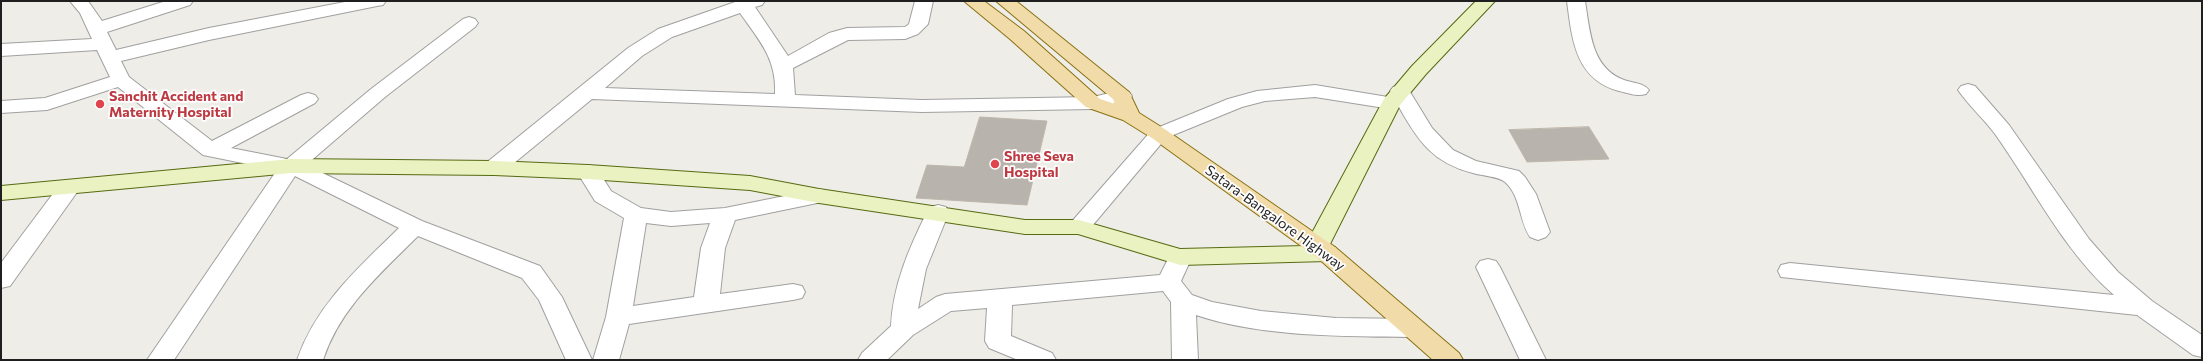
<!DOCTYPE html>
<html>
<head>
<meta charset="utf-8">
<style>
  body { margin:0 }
  #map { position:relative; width:2203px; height:361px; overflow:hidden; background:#efede7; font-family:Commissioner,sans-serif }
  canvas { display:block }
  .frame { position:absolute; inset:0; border:2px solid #1f1f1f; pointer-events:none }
</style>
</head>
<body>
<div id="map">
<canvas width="2203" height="361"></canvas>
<div class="frame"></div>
</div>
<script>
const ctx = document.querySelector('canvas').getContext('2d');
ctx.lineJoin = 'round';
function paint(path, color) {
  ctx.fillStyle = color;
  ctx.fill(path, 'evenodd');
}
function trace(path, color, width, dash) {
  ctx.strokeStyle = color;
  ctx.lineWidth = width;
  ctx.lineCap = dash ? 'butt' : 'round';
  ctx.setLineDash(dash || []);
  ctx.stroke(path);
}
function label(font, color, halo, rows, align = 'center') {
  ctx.font = font + ' Commissioner,sans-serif';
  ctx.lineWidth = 3.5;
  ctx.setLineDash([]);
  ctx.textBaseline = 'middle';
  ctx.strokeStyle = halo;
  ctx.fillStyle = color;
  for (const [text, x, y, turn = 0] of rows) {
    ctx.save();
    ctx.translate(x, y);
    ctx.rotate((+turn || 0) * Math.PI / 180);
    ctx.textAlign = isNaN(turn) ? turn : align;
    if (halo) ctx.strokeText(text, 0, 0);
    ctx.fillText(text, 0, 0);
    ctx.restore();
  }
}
const building = new Path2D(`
  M980,117L1047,121L1027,205L916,198L927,165L964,167Z
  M1589,127L1609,159L1527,162L1509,130Z`);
paint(building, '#b8b3ad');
trace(building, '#bfb6ab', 1);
const street = new Path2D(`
  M70,1H88L102,21L166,1H193L190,5L107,32L116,50L209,28L350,1H386L383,5L377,6L209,40L121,61L129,77L212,141L301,95L308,93L315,95L318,99L315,103L231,148L287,159L371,89L463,19L469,17L475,19L478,23L475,27L385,97L306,165L422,221L540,266L562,297L592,360H566L539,300L522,278L418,236C380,274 340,308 323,360H297C316,305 358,268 399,228L295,176L174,360H147L277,170L203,155L118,87L47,110L1,113V101L45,98L110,77L97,50L1,56V44L92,39L80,13Z
  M738,1H765L762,5L755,7L788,56L829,33L847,28L905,27L909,24L915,1H933L928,24L918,34L905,39L848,40L793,68L795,95L922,100L1093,97L1122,90L1129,92L1132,96L1129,100L1093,109L922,112L592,99L502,173L494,175L486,173L483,168L486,163L628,48L658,29ZM740,13C759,40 777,59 775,94L605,88L642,56L672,37Z
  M1567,1H1585C1590,31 1591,68 1624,80C1632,83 1644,83 1649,90L1646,94C1637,97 1628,93 1619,91C1575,79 1572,39 1567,1Z
  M1968,84L1975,86L2009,125L2089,239L2118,272L2152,301L2202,335V357L2193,355L2137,315L1781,277L1778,271L1781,265L1790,263L2114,295C2065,253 2033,187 1995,134C1984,119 1969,106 1958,90L1961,86Z
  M1315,85L1394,98L1390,91L1393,87L1400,85L1407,87L1432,128L1453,150L1476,161L1519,171L1525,177L1536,194L1550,232L1546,237L1538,240L1530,237C1519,221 1521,196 1505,182C1498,176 1482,176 1473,173C1433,163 1418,141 1399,107L1391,109L1315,97L1265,101L1242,107L1166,138L1087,232L1079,234L1071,232L1067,227L1152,130L1228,99L1257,91Z
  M588,165L596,167L611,191L641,208L671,212L725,208L819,189L827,191L830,196L827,201L735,220L725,248L720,294L793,284L802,286L805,292L802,298L793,300L629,324L619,360H593L606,317L624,218L595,201L577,172L580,167ZM646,223L671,226L710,223L701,248L694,297L633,306Z
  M69,181L77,183L80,188L10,286L1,288V263L61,183Z
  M938,205L946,207L949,212L926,269L918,309L936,297L945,294L1160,275L1172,251L1180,249L1188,251L1192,257L1181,281L1192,295L1212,302L1261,311L1336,318L1411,319L1420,322L1424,328L1420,334L1411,337C1343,336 1260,337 1196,315L1198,360H1172L1171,302L1163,291L1012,305L1011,336L1052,353L1056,360H1018L989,348L985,341L987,308L951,311L913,335L887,360H858L862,353L891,326C893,285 909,248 927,212L930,207Z
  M1488,259L1496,261L1500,267L1546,360H1520L1476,267L1480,261Z`);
const secondary = new Path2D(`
  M1476,1H1495L1426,74L1400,105L1329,246L1335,247L1339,253L1335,259L1327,261L1180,265L1078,234H1025L819,203L750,190L588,179L494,175L291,173L1,200V186L291,159L494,161L588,165L750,176L819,189L1025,220H1079L1180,249L1305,246L1384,99L1412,66Z`);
const primary = new Path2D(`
  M964,1H984L1024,31L1100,99L1115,104L1113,99L996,1H1016L1129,92L1139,113L1166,130L1335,247L1459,353L1463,360H1433L1319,259L1152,138L1123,120L1086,107L1010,39Z`);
trace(street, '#a0a0a0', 2);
trace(secondary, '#566b12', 2);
trace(primary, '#897111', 2);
paint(street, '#fff');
paint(secondary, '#eaf2c1');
paint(primary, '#f1dba9');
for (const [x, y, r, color] of [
  [100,104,5,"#e0444e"],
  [995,164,5,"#e0444e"]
]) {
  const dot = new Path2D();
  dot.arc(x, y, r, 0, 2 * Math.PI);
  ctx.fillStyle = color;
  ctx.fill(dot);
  trace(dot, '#fff', 1.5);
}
label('bold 14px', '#be3a42', '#fff', [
  ["Sanchit Accident and",109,96],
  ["Maternity Hospital",109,112],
  ["Shree Seva",1004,156],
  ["Hospital",1004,172]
], 'left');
label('14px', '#1f1f1f', '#fff', [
  ["Satara-Bangalore Highway",1275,218,36]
]);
</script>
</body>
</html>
